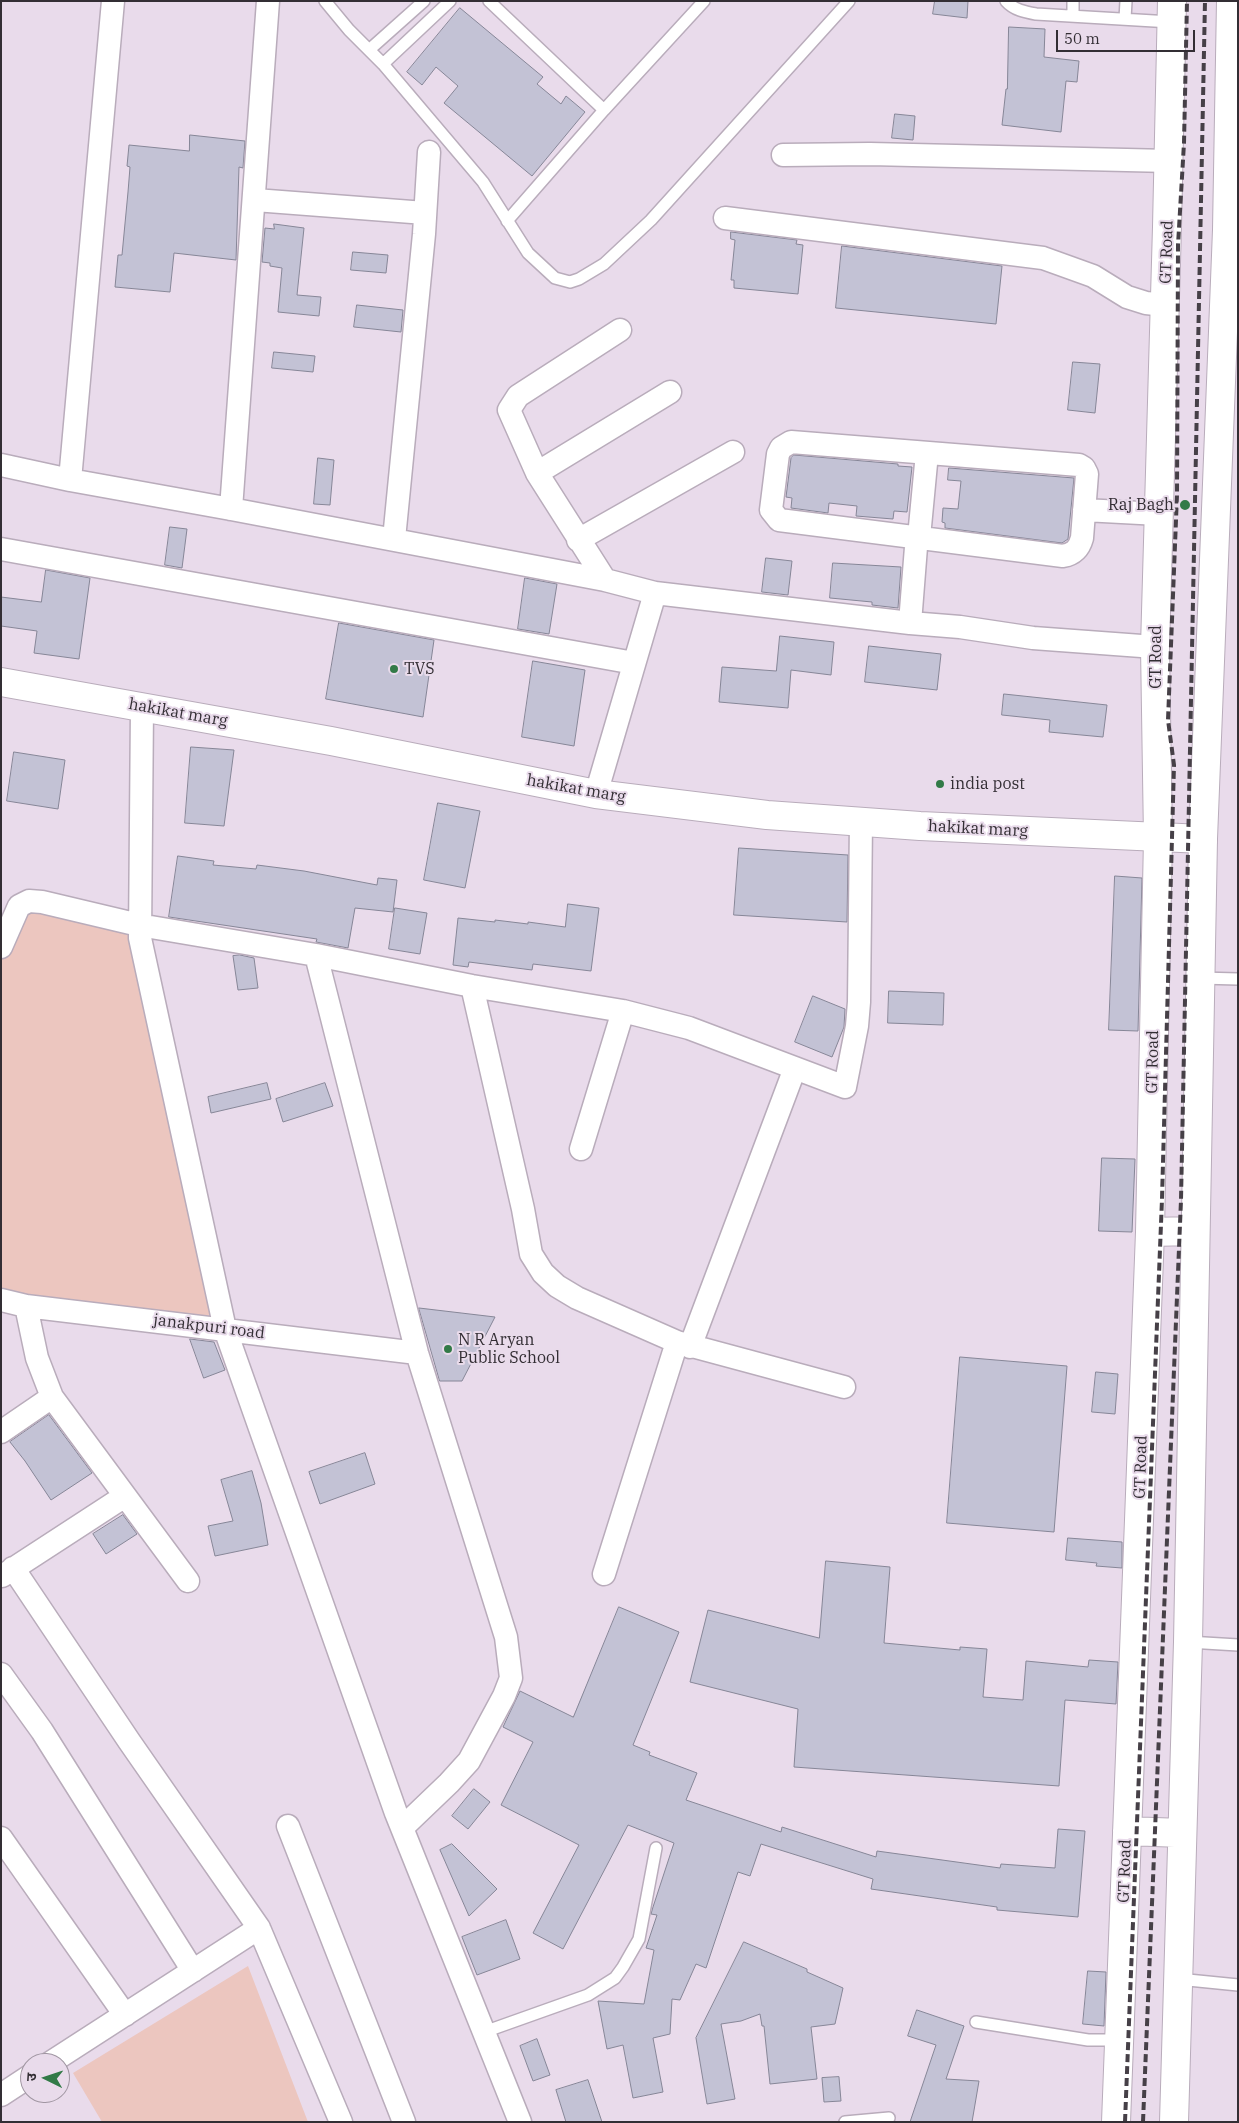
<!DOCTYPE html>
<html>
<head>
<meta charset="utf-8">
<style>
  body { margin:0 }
  #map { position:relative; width:1239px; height:2123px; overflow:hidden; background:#e9dbeb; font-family:"IBM Plex Serif","Noto Sans Devanagari",serif }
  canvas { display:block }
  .frame { position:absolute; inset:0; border:2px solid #332e34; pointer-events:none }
  .north { position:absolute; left:20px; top:2053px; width:50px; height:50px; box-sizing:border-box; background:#e9dbeb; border:1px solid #a096a2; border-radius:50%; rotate:274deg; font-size:14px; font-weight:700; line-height:20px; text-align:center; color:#332e34 }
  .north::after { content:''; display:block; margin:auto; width:18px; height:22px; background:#327a47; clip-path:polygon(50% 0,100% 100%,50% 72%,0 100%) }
  .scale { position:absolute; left:1056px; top:30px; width:139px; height:22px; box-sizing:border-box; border:2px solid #332e34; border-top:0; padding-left:6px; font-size:15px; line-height:18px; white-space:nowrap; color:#332e34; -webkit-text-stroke:4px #e9dbeb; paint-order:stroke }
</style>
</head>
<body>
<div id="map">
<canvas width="1239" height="2123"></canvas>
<div class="frame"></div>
<div class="north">उ</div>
<div class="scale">50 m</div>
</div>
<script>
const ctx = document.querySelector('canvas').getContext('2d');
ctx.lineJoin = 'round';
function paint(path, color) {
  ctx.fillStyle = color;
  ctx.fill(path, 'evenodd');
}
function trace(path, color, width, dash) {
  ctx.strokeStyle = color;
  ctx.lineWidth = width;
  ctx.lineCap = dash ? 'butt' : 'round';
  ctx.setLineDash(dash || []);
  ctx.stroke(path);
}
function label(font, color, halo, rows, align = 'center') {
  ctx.font = font + ' "IBM Plex Serif",serif';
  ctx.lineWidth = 4;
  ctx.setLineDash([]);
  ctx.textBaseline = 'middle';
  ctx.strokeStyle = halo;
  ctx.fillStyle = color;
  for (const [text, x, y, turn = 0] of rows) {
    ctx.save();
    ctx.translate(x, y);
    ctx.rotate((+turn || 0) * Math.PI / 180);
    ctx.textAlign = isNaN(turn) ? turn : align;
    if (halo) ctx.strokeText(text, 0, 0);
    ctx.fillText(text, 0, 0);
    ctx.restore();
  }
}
paint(new Path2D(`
  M19,906L140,938L225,1329L1,1300V947Z
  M248,1966L308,2122H102L73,2073Z`), '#ecc6bf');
const building = new Path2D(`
  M935,1H968L967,18L933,14Z
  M460,8L543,77L537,84L561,104L566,96L585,112L532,176L444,103L458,86L436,67L422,85L407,72Z
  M1009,27L1045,29L1044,57L1079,61L1077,82L1066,81L1061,132L1002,125L1006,89H1007Z
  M895,114L915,116L913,140L892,138Z
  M190,135L245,141L243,168L239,167L236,260L174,253L170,292L115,287L118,255H122L128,192L130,167L127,166L129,145L189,151Z
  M274,224L304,228L297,295L321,297L319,316L278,312L282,268L270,266V263L262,262L265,228L274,229Z
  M731,232L797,240L796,244L803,245L798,294L734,288V280H731L735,240L731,239Z
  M842,246L1002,266L996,324L836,308Z
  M353,252L388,255L386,273L351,270Z
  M357,305L403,310L401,332L354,327Z
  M274,352L315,356L313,372L272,368Z
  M1073,362L1100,364L1095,413L1068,410Z
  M794,455L898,464V466L912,467L907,512L894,511L893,519L856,516L857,506L829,503L828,513L791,508L792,498L786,497L791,458Z
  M318,458L334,460L330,505L314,504Z
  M949,468L1074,478L1068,539L1062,543L945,528V523L942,522L943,508L958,509L961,481L948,480Z
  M170,527L187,529L182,568L165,565Z
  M766,558L792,561L788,595L762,592Z
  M833,563L901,567L898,608L872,605V602L830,598Z
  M46,570L90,578L79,659L34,653L37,631L1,626V597L41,602Z
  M525,578L557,584L549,634L518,629Z
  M339,623L434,640L423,717L326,699Z
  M780,636L834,642L831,675L791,670L788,708L719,702L722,667L776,671Z
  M869,646L941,654L937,690L865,682Z
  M533,661L585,670L574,746L522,737Z
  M1004,694L1107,705L1103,737L1049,732L1050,720L1002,715Z
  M191,747L234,750L224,826L185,823Z
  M14,752L65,760L58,809L7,801Z
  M438,803L480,811L465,888L424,880Z
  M739,848L848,855L847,922L734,915Z
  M178,856L214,861L213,865L256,869L257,865L304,871L377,885L378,878L397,880L393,912L355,908L348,948L316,942L317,939L169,917Z
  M1115,876L1142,878L1138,1031L1109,1030Z
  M568,904L599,908L591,971L533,964L532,970L469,962L468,967L453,965L458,918L495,922V920L528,924V922L565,927Z
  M395,908L427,913L420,954L389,949Z
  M240,955L254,958L258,988L238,990L233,956Z
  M889,991L944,993L943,1025L888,1023Z
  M813,996L845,1009L844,1027L832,1057L795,1042Z
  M267,1083L271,1099L211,1113L208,1097Z
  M325,1083L333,1106L283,1122L276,1099Z
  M1102,1158L1135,1159L1132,1232L1099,1231Z
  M419,1308L495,1317L462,1381H440Z
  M190,1339L214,1342L225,1370L204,1378Z
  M960,1357L1067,1366L1054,1532L947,1523Z
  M1096,1372L1118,1374L1115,1414L1092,1412Z
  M49,1415L92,1473L51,1500L25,1461L10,1442Z
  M365,1453L375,1484L320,1504L309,1472Z
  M252,1471L261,1503L268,1545L215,1556L208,1526L233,1521L221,1480Z
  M123,1515L137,1534L106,1554L93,1534Z
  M1068,1538L1122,1542V1568L1096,1566L1097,1563L1066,1560Z
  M826,1561L890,1567L884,1643L960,1650V1647L987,1649L983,1697L1023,1700L1026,1661L1088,1667L1089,1660L1118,1662L1116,1704L1065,1700L1059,1786L794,1767L798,1709L690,1682L708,1610L819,1638Z
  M619,1607L679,1632L633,1745L650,1752L649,1755L697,1773L686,1800L781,1832L782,1827L876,1857L877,1851L1000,1868L1001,1864L1055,1868L1058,1829L1085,1831L1078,1917L997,1910V1907L871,1889L873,1879L761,1844L750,1876L738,1872L706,1968L696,1964L680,2000L672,1999L670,2034L653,2038L663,2092L633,2098L623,2045L607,2049L598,2001L644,2004L654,1950L646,1948L657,1915L651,1914L653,1907L674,1843L628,1825L563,1949L533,1933L579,1845L501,1805L533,1742L503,1727L520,1691L573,1717Z
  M474,1789L490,1802L468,1829L452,1816Z
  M452,1844L497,1889L469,1916L440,1850Z
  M506,1920L520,1959L477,1975L462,1937Z
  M744,1942L807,1969V1972L843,1988L835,2024L811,2027L817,2079L770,2084L764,2026H762L760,2014L741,2021L721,2024L735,2099L707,2104L696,2038Z
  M1088,1971L1106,1972L1104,2026L1083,2024Z
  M917,2010L964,2026L946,2079L979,2081L972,2122H910L936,2045L908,2036Z
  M537,2039L550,2075L533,2081L520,2046Z
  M839,2077L841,2101L824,2102L822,2078Z
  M588,2080L602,2122H566L556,2090Z`);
paint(building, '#c3c2d5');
trace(building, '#868697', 1);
const lane = new Path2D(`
  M325,1L349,30L383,64L483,182L528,253L555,278L570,282L579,279L604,264L651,220L849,1
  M489,1L604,110
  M1006,1C1014,10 1025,12 1036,14L1171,22
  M1073,16V1
  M1125,19L1126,1
  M369,50L424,1
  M383,64L450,1
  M507,221L604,110L704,1
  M1200,978L1238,979
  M1188,1642L1238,1645
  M1178,1979L1238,1985
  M976,2022L1088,2040H1119
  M484,2032L588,1995L615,1978L623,1967L639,1939L656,1848
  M845,2122L889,2118`);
const street = new Path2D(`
  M783,155L870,154L1169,161
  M255,200L425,213
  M725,218L1043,258L1093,276L1127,297L1146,303L1165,305
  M791,442L1079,465L1084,468L1087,474L1082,538C1079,549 1074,554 1063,556L779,520L771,510L778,454L781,448Z
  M1,465L70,480L231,509L605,580L655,593L910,623L960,627L1033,638L1155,647
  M537,473L670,392
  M70,480L113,1
  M231,509L268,1
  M1084,510L1159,514
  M919,537L927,453
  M394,539L424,234L429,152
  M578,540L733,452
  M1,549L634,663
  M605,580L537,473L509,410L518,396L620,330
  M910,623L916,547
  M142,707L140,938L225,1329L396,1813L520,2122
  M596,794L655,593
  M1,947L19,906L29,901L42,902L139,925L316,955L472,986L623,1011L689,1028L845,1087L857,1026L859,1002L861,821
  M316,955L417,1353L506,1637L511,1678L504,1696L469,1761L449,1783L402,1828
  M472,986L523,1209L531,1254L543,1273L557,1286L577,1298L677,1342L844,1387
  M581,1149L623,1011
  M1,1300L26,1306L417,1353
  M26,1306L37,1358L52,1397L188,1581
  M690,1347L795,1068
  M1,1432L52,1397
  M13,1568L129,1741L259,1928
  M604,1574L677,1342
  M2,1576L125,1496
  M1,1674L42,1731L193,1971
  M288,1826L404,2122
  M1,1838L125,2015
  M50,2063L259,1928L341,2122
  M1,2095L30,2076`);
const secondary = new Path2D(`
  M1,682L331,741L596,794L767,815L920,826L1203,839`);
const highway = new Path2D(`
  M1150,1232L1195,1231
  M1127,1831L1182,1833
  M1116,2122L1150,1232L1158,838L1155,647L1167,227L1172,1
  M1174,2122L1188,1642L1203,839L1227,230L1231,1`);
trace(lane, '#b9acbb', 14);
trace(street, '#b9acbb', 25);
trace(secondary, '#b9acbb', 30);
trace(highway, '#b9acbb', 30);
trace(lane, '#fff', 11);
trace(street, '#fff', 22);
trace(secondary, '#fff', 28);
trace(highway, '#fff', 28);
trace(new Path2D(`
  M1125,2122L1162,1199L1174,765L1168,720L1177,495L1178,245L1184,143L1187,1
  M1143,2122L1181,1200L1205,1`), '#464047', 4, [8, 4]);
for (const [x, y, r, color] of [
  [1185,505,6,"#327a47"],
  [394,669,5,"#327a47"],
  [940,784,5,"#327a47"],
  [448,1349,5,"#327a47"]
]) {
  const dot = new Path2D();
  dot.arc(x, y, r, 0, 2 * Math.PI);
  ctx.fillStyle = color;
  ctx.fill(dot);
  trace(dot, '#e9dbeb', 2);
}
label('16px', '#332e34', '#e9dbeb', [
  ["GT Road",1167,252,-88],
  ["GT Road",1156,657,-90],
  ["hakikat marg",178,713,10],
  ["hakikat marg",576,789,10],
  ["hakikat marg",978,829,3],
  ["GT Road",1153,1062,-89],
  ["janakpuri road",209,1327,7],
  ["GT Road",1141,1467,-88],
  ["GT Road",1125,1871,-88]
]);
label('16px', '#332e34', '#e9dbeb', [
  ["Raj Bagh",1174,505,"right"],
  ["TVS",404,669],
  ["india post",950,784],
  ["N R Aryan",458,1340],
  ["Public School",458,1358]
], 'left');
</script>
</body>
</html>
